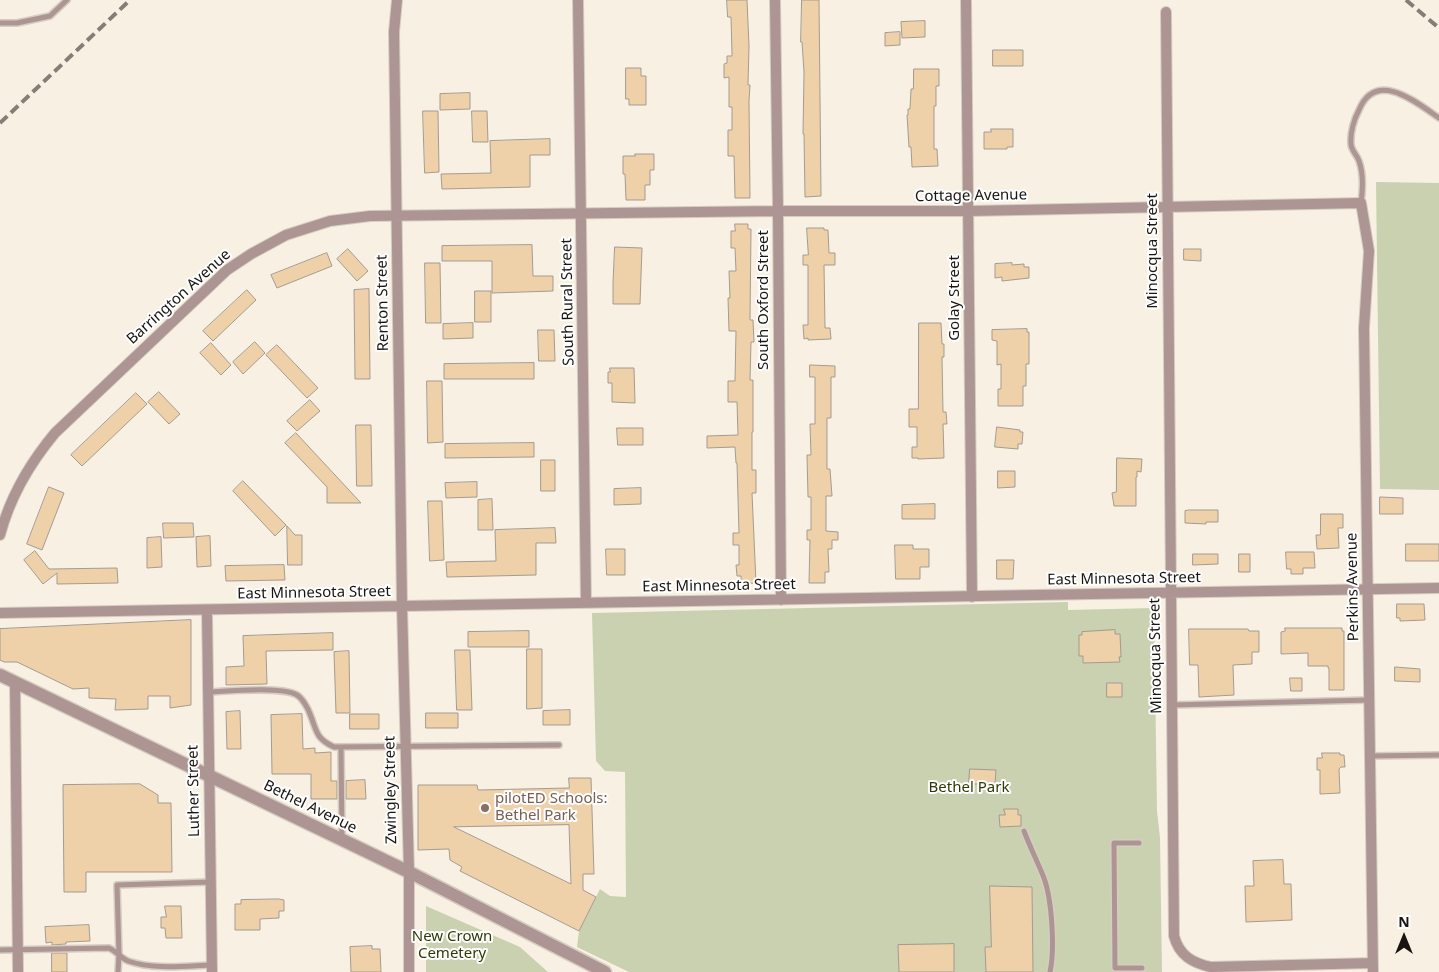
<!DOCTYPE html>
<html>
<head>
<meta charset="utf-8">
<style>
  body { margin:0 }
  #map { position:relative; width:1439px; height:972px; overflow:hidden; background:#f9f0e4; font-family:"Noto Sans",sans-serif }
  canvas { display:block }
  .north { position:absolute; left:1379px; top:912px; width:50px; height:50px; -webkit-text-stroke:4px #fefefe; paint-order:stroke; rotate:0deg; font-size:14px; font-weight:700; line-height:20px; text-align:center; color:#191511 }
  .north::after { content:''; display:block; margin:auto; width:18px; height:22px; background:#191511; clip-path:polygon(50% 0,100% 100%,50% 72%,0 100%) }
</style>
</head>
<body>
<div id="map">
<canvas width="1439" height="972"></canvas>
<div class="north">N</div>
</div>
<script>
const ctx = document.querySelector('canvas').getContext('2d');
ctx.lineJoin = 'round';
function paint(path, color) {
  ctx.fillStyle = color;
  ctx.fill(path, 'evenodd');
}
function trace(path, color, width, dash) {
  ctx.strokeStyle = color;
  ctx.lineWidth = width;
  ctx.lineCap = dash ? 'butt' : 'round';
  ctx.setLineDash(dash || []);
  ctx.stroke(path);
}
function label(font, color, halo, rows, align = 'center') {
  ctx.font = font + ' "Noto Sans",sans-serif';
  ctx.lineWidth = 4;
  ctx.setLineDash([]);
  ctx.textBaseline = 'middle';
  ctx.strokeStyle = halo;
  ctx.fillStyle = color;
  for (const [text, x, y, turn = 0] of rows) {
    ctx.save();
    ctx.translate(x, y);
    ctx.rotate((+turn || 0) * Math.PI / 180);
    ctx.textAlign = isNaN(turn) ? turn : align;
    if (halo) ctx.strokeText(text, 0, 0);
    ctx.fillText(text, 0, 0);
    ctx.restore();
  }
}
paint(new Path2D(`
  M1376,182L1439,183V490L1380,489Z
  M1068,602V610L1154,608L1157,811L1160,838L1162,972H629L577,947L579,931L600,889L610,896L626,897L625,772L605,771L596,761L592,613Z
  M426,906L520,947L548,972H426Z`), '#c9d1b1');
const building = new Path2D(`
  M727,0H747L749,46L748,85H750L749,101L750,198H735L734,156H728V130H732V107H729V77L724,78V64L727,63V56H732V54L731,17H728Z
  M802,0H819L821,196L805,197L804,134H803L804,72L802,42H801Z
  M925,21V37L902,38L901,22Z
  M900,32V45L885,46V33Z
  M993,50H1023V66H993Z
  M626,68H641V76H646V105H629V99H626Z
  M914,69H939V86H936V106H934V149H937L938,166L912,167L911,147H909L907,115H908V109H910L911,89H913Z
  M470,93V109L440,110V94Z
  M423,111H438L439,172L425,173Z
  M472,111H487L488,142H473Z
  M991,129H1013V147H1007V149H984V132H991Z
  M550,139V155H530V187L442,189L441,174L491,173L490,141Z
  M635,154H654V170H650V185H645V200H626L625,174H623V156H635Z
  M735,224H748V229H751L750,320H753L754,342H751L750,380H753V432H752V470H756V493H752L756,583L741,584V576H737L736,565H739V545H733V533H739L737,463H736L735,447L707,448V436L738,435L737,402H728V381H735L736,331H729L728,298H730L729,271H736L735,248H731V231H735Z
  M807,228H824V230H828L829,253H835V265H824L825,328H830L831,339L808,340V338L804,339L803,325H808V265H803V255H808Z
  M532,245L533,276H553V291L492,293V261H442V246Z
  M615,247L642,248L640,304H613V283Z
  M348,249L368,271L357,281L337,259Z
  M1184,249H1201V261L1184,260Z
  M327,253L332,266L277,288L271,275Z
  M425,263H440L441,323H426Z
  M1012,263V265L1024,264V267H1029V278L1002,281V277L995,278V264Z
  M369,289L370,379H355L354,290Z
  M247,290L256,300L213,341L203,331Z
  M475,291H491V322H475Z
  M473,323V338L443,339V324Z
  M919,323H941L942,344H944V357H942L943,412H946L947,424H943L944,458L918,459V458H912V447H917V427H909V409H918Z
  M1027,329V332H1029V364H1026V386H1023V406H998V389H1001V364L997,365V341L992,340V330Z
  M538,330H554L555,361H539Z
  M255,342L265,353L243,374L233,362Z
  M211,343L231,365L221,375L200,353Z
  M277,345L318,388L307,398L266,355Z
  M534,363V379H444V364Z
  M810,365L835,366V377H831V418H827V469H830L832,496H826V531L838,532V540H832V549H828L829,572H825V583H809L810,540H807V530H811V497H808L807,455H811L810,424H815V377H810Z
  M610,368H634L635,403L612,402V383H608V372H610Z
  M427,381H442L443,442L428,443Z
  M159,392L180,414L169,424L148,402Z
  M136,393L147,404L82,466L71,455Z
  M310,400L320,411L297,431L287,421Z
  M356,425H371L372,486H357Z
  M997,427L1020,430V432H1023L1022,444H1018V449L995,447Z
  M617,428H643V445H618Z
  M296,433L361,503H327V487L285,443Z
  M534,443V457L445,458V444Z
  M1117,458L1142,459L1141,472L1137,471V477H1136V506H1114L1112,493L1116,492Z
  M541,460H555V491H541Z
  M998,471H1015V487L998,488Z
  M243,481L286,525L275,536L233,491Z
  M477,482V497L446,498L445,483Z
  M49,487L64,493L42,550L27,544Z
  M641,488V504L614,505V489Z
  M1380,497L1403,498V514H1380Z
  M492,499L493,530H478V500Z
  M428,501H442L444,560L430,561Z
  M935,504V519H902V505Z
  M1189,510H1218V522H1206V524L1185,523V511Z
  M1321,514H1343V528H1338L1339,548L1317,549L1316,535H1320Z
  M163,523H193L194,537L164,538Z
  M287,526L295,535H302V565H288Z
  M555,528L556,543H536V575L447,577L446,562L496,561L495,530Z
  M210,536L211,566L197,567L196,537Z
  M161,537L162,567L147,568V538Z
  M1406,544H1439V561H1406Z
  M895,545H913V549H929V567H920V579H896Z
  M606,549H625V575H607Z
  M35,551L49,569L117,568L118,583L57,584V573L43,584L24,560Z
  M1286,552H1314L1315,568H1303V574H1291V569H1287Z
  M1193,554H1218V564L1193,565Z
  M1239,554H1250V572H1239Z
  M997,560H1014L1013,579H997Z
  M284,565L285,580L226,581L225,566Z
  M1397,604H1424L1425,620L1400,621V618H1397Z
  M191,620V705L170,708V696H148V709L115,710L116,699L89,698V688L73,689L17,662H4L0,660V629Z
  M1285,628H1342V631H1344V690H1329V668H1328V666H1308V653L1281,654V632L1285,631Z
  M1189,629H1248L1249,631H1259V652H1252V664L1233,665L1234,695L1199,697L1198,665H1190Z
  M1115,630V634H1120L1121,657H1119L1120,662L1083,663V656H1079V635H1082V632Z
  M529,631V647H468V632Z
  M333,633V650L266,651L267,684L226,685V667L244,666L243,636Z
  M527,649H542V708L527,709Z
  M455,650H470L472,710H457Z
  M349,651L350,713H336L334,652Z
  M1395,667L1420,669V682L1395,681Z
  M1290,678H1302V691H1291Z
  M1107,683H1122V697H1107Z
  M570,710V725H543V711Z
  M240,711L241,749H227L226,712Z
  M426,713H458V728H426Z
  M302,714L303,749L315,748V753L331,752V781H337V799H311V774H272L271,715Z
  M350,714H379V729H350Z
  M1322,753H1340V755H1344L1345,767H1341L1339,769L1340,793L1320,794V770H1317V758H1322Z
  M970,769L996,770L995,784H969Z
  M569,778H591L594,874H583V890L596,897L579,931L460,871L462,867L450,860L449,849L418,850V785H477L478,790L569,788ZM569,825L571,884L454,827Z
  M365,780L366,799H346V781Z
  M140,784L158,795V803H171L172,872H86V892H64L63,785Z
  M1004,809H1018V815H1021V826L1000,827L999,815H1005Z
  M1283,860L1284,884H1291L1292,920L1246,922L1245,886H1254L1253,861Z
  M990,886L1032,887L1033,972H986L985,947H991Z
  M279,899L284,900V911H279V918L260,919V930H235V904H241V900Z
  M165,906H181L182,938H166L165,928H161V917H166Z
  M89,925L90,941L66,942V944L52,945V942L46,943L45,927Z
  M954,944V972H899L898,945Z
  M372,946V949H380L381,972H351L350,947Z
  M52,953H67V972H52Z`);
paint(building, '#eed0a9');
trace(building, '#a49b90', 1);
const service = new Path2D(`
  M0,23H17L50,16L67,0
  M1361,203C1363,189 1364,175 1359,161C1357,155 1351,150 1351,144C1350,133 1354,119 1359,110C1376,69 1416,102 1439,118
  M208,692C228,691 282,686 297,695C302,698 308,708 310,714C317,731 315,738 334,747L559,745
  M1172,705L1369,700
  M341,747L342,839
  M1370,756L1439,755
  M1024,831C1030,847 1038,863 1044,878C1052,900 1055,949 1050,972
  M1139,843H1114L1115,968H1142
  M0,950L109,948C116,951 121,958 128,961C154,970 184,966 212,965
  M118,972L119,954L117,885L211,882`);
const minor = new Path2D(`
  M397,0L394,32L402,606L409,872V972
  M578,0L586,603
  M775,0L778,211L781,600
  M966,0L972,597
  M1166,12L1174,936C1179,955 1192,963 1211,967L1373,963
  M0,535C10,497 30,463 55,433L227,270L251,254L286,235L330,221L370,216L778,211H969L1361,203L1369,251L1364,328L1373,972
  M207,610L212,972
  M0,613L1439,588
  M15,682L18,972`);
const tertiary = new Path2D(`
  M0,675L409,872L605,972`);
trace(service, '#d5cdc2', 8);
trace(minor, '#d5cdc2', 12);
trace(tertiary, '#d5cdc2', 15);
trace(service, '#ac9592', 5);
trace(minor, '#ac9592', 10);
trace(tertiary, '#ac9592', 12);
trace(new Path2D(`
  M1406,0L1439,28
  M0,123L130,0`), '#857e76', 4, [10, 5]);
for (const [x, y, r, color] of [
  [485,808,5,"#8d6e63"]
]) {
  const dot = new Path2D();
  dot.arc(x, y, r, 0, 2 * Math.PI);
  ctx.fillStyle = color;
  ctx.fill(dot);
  trace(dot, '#fefefe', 2);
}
label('15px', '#191511', '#fefefe', [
  ["Cottage Avenue",971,196,-1],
  ["Minocqua Street",1153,251,-90],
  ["Barrington Avenue",179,297,-42],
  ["Golay Street",955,298,-90],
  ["South Oxford Street",764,300,-90],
  ["South Rural Street",568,302,-91],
  ["Renton Street",383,303,-91],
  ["East Minnesota Street",1124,579,-1],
  ["East Minnesota Street",719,586,-1],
  ["Perkins Avenue",1353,587,-91],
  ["East Minnesota Street",314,593,-1],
  ["Minocqua Street",1156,656,-91],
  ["Zwingley Street",391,790,-91],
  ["Luther Street",194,791,-91],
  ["Bethel Avenue",310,807,26]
]);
label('15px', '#313a05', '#fefefe', [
  ["Bethel Park",969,788],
  ["New Crown",452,937],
  ["Cemetery",452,954]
]);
label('15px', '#785e54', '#fefefe', [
  ["pilotED Schools:",495,799],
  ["Bethel Park",495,816]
], 'left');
</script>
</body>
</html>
